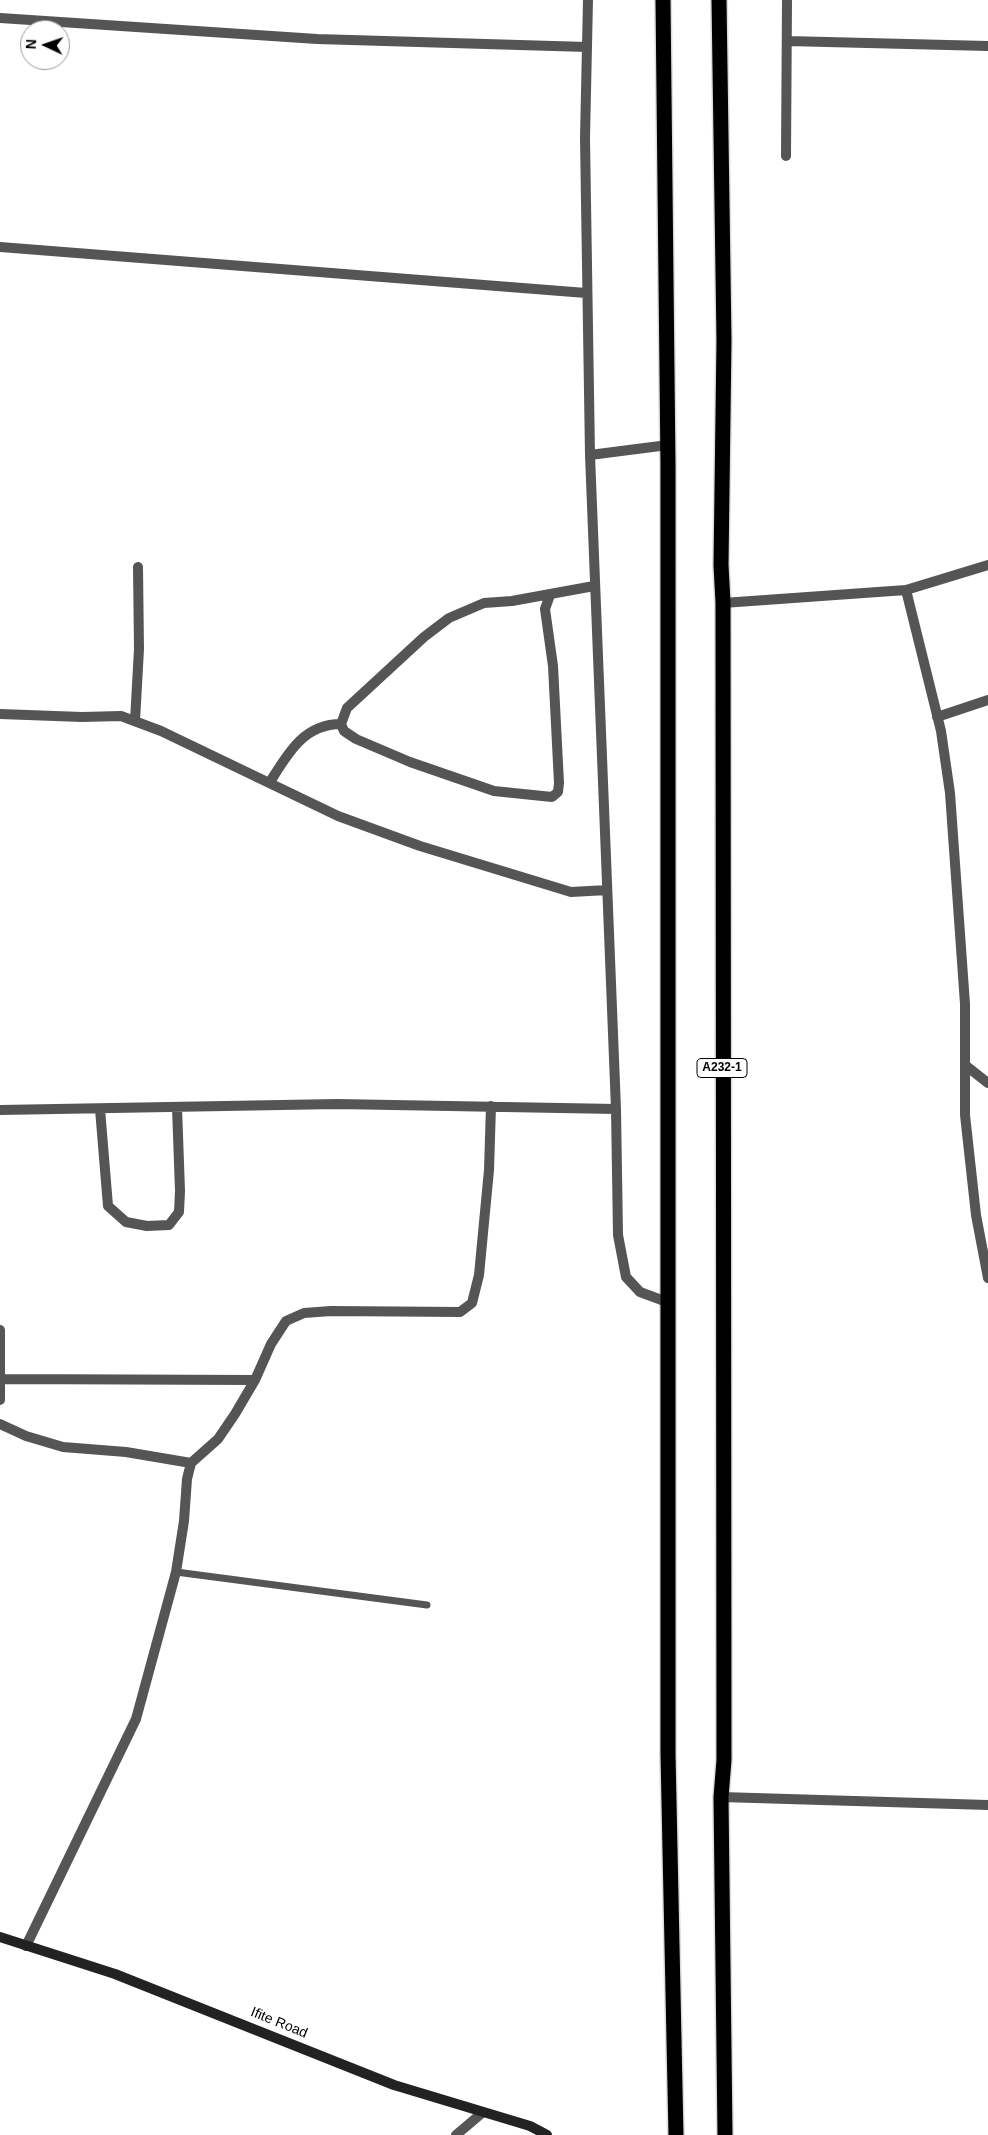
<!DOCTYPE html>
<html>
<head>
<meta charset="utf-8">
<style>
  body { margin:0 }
  #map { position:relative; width:988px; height:2135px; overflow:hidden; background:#fff; font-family:Helvetica,sans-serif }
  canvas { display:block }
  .north { position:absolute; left:20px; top:20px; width:50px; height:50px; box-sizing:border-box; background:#fff; border:1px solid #999; border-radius:50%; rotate:273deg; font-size:14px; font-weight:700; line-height:20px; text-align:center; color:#000 }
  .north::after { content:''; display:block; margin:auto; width:18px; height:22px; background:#000; clip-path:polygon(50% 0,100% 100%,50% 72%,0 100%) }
</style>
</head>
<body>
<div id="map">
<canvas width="988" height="2135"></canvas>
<div class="north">N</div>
</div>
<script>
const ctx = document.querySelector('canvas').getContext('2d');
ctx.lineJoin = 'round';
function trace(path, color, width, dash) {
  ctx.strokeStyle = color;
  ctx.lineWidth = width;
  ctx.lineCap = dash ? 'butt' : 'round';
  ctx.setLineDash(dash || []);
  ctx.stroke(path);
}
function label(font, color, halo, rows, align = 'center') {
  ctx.font = font + ' Helvetica,sans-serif';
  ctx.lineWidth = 4;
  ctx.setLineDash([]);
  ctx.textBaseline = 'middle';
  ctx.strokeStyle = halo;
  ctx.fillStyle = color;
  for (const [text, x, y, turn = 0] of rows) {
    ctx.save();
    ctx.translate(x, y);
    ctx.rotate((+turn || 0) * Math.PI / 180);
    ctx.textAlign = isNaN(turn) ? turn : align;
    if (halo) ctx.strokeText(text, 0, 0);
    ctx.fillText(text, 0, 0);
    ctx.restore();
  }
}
const highway = new Path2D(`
  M663,0L668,465V1754L676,2135
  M719,0L724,340L721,565L723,603L724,1760L721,1797L725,2135`);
trace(highway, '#dbdbdb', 18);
trace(new Path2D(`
  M176,1572L427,1605`), '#555', 7);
trace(new Path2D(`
  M588,0L585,138L590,455L616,1109L618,1235L626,1277L640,1292L667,1302
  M0,18L317,39L587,47
  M787,41L988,46
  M786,156L787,0
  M0,247L586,293
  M590,455L668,445
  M906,590L941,731L950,793L965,1004V1115L976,1215L988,1278
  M550,595L545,609L553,666L559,783L558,792L552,797L494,791L410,762L356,739L344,731L341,724L347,708L424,637L449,618L484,603L512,601L594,586
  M723,603L906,590L988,565
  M0,714L82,717L121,716L161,731L338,816L420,846L571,892L607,890
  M937,717L988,700
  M135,721L139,649L138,567
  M270,782C288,753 304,724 341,724
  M965,1065L988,1083
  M100,1109L108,1206L126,1222L147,1226L169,1225L179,1212L180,1191L177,1107
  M0,1110L337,1104L616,1109
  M0,1330V1400
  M1,1379L255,1380
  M0,1424L26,1436L63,1447L126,1452L191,1463
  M721,1797L988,1805
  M26,1946L136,1719L176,1572L184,1521L187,1479L191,1463L218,1439L235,1414L255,1380L271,1344L286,1321L304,1313L331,1311L460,1312L472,1303L479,1275L489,1170L491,1106
  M456,2135L482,2113`), '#555', 10);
trace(new Path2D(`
  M0,1937L115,1974L394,2085L530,2126L547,2135`), '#222', 10);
trace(highway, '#000', 15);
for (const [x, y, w] of [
  [722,1068,50]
]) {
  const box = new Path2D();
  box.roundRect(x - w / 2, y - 9.5, w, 19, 4);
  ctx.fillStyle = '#fff';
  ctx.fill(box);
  trace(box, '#000', 1);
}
label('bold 12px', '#000', null, [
  ["A232-1",722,1068]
]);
label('14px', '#000', '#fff', [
  ["Ifite Road",279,2023,22]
]);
</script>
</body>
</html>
